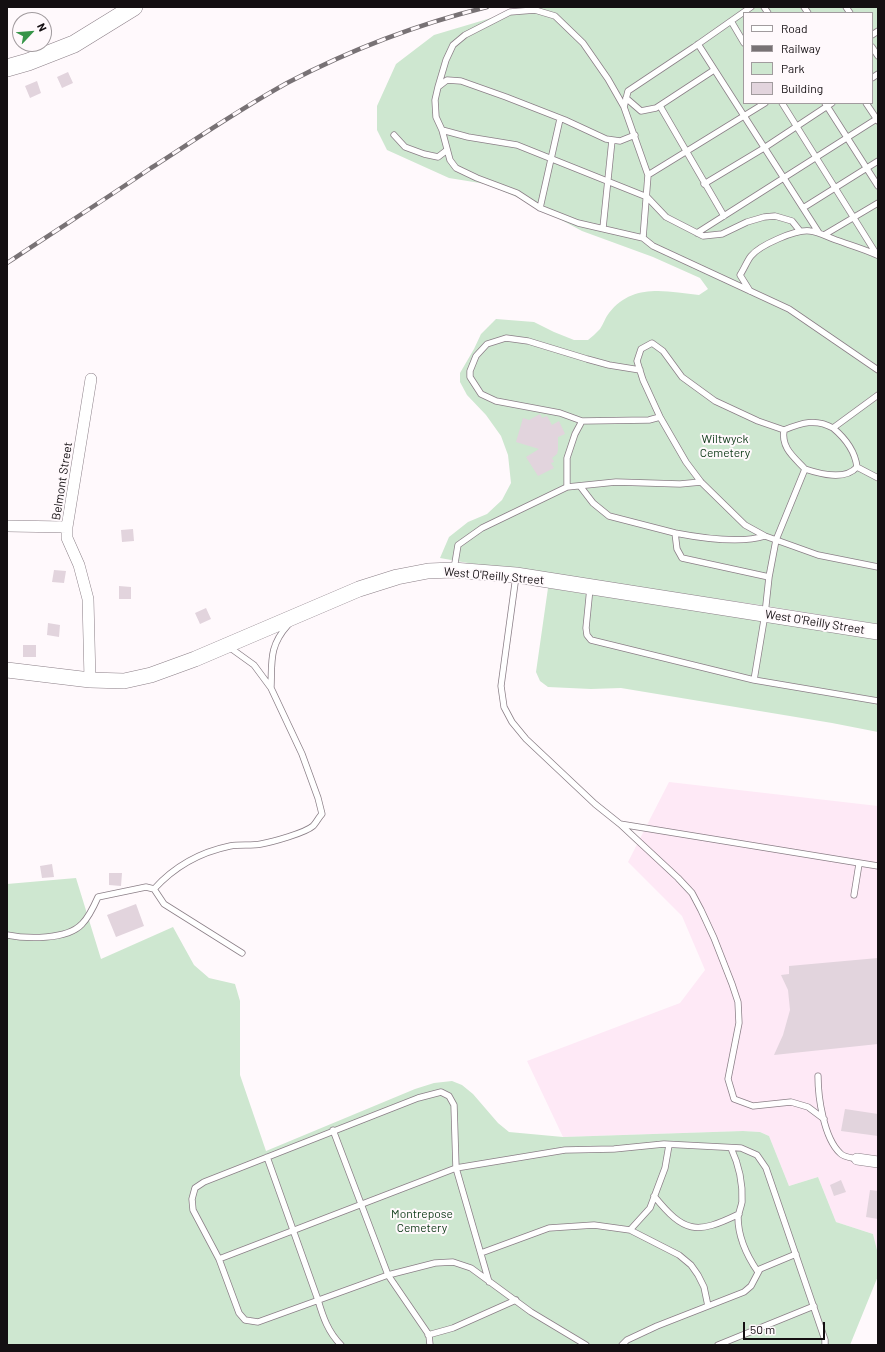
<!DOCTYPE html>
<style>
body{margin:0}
#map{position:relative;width:885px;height:1352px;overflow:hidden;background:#fff9fc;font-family:Barlow,sans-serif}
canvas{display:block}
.frame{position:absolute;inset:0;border:8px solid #140f12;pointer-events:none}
.legend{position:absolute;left:743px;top:12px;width:130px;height:92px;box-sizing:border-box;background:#fff9fc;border:1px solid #a19b9e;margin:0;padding:5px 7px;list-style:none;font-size:12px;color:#140f12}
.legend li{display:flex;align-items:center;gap:8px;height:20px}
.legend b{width:20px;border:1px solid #a19b9e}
.north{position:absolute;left:12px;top:12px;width:40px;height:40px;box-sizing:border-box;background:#fff9fc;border:1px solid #a19b9e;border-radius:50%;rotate:64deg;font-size:11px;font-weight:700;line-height:16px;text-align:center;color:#140f12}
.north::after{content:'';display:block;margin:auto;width:14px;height:18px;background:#369548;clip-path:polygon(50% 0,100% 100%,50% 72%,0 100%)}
.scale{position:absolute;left:743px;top:1322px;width:82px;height:18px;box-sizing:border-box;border:2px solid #140f12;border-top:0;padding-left:5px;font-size:12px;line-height:14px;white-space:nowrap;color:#140f12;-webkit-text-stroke:3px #fff9fc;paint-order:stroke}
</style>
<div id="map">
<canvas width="885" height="1352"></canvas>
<div class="frame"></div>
<ul class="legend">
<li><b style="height:5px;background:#fff"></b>Road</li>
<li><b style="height:5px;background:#787275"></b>Railway</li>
<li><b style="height:11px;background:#cee7d0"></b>Park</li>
<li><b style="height:11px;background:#e2d4dd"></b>Building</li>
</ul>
<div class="north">N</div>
<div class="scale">50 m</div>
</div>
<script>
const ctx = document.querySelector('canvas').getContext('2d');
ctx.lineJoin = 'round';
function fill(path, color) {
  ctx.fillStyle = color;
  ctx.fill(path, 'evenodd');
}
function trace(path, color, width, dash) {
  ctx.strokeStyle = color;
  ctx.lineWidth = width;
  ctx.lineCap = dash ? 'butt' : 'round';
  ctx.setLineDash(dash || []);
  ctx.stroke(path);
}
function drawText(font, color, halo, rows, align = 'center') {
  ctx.font = font + ' Barlow,sans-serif';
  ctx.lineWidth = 4;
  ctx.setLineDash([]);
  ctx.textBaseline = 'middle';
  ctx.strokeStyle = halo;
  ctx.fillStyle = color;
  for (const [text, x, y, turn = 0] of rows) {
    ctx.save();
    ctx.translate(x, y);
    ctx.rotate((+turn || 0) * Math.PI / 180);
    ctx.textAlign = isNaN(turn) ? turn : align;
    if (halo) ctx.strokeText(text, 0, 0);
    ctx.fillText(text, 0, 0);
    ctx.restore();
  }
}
fill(new Path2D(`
 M669,782L878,806V1254L873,1234L836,1222L818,1177L789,1186L769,1136L760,1132L743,1131L563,1137L527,1061L680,1003L705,970L682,916L628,862Z`), '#fee9f6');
fill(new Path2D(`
 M528,7H878V624L760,605L468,563L440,558L449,537L468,522L487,514L502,500L511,483L508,455L501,436L486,415L467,395L460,382V373L474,349L481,334L496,319L534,322L554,332L574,340H588C592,337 596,333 600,329C603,325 605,318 609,313C632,283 666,291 699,295L708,289L700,278L653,257L582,231L526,201L486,184L449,178L387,150L377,130V106L396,64L434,35ZM744,13H872V103H744Z
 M548,588L878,638V732L832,723L621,688L591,689L548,687L540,681L536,672Z
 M76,878L101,959L173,927L194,965L209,978L235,984L240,1001V1075L266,1151L415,1089L434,1083L452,1081L462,1085L473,1094L498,1123L509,1132L563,1137L743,1131L760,1132L769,1136L789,1186L818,1177L836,1222L873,1234L878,1254V1276L850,1345H7V884Z`), '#cee7d0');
fill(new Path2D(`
 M68,72L73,83L62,88L57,77Z
 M37,81L41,93L30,98L25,86Z
 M540,414L542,418L547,416L552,425L559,421L565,434L558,437V450L557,454L552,458L554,462L551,463L554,468L538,476L526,457L539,449L516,442L523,418L529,420Z
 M133,529L134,541L122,542L121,530Z
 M54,570L66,571L64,583L52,582Z
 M119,586L131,587V599H119Z
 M206,608L211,619L200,624L195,613Z
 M48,623L60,625L59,637L47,635Z
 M23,645H36V657H23Z
 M52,864L54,877L42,878L40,866Z
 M109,873H122L121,886L109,885Z
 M136,904L144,926L116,937L107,915Z
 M878,958V1044L774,1055L783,1035L790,1010L788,990L781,975L789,974V966Z
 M845,1109L878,1114V1136L841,1131Z
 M841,1180L846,1192L834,1196L830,1185Z
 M870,1190L878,1191V1219L866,1217Z`), '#e2d4dd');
const lane = new Path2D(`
 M751,7L694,47L628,91L624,107L648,175L643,238L653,246L789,309L878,370
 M764,7L768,13
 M804,7L808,13
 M846,7L850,13
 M731,21L744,43
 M872,35L878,31
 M698,44L819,233
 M872,47L878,56
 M872,78L878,74
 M438,87L446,60L453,45L465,35L510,12L535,10L555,16L583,43L608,79L624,107
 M626,98L641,111L656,108L714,70
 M782,103L877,255
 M825,103L878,186
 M866,103L878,121
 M660,106L724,216
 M442,130L468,137L517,145L647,197L666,217L703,236L722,234L747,222L764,217L775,216L792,221L800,231
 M394,135L405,147L424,154L438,157L447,150
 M635,135L620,141L606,139L565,120L506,97L461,81L447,80L438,87L435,100L436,117L442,130L450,160L456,168L477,178L517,193L540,208L578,223L643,238
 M648,175L765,103
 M704,184L764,148L832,103
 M540,208L560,119
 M803,208L878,161
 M603,228L612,140
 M697,233L878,118
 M824,235L878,203
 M750,291L740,275C744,269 747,261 751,256C760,245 796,229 810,231C819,232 827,237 836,240C850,245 864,249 877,255
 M640,370L609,365L587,359L528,341L506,338L487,344L476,356L470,371V377L481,394L496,401L560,413L582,421L649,420L660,417
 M833,428C845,438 855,451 857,467
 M784,430C801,423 816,418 833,428L878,395
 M805,469C820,474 845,481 857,467L878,478
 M580,486L593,503L609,516L675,533L677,549L682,558L769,577
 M567,487V458L575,434L582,421
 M675,533C701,538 740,544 765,536
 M454,569L458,545L482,528L567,487L616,482L680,484L701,482
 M516,576L501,686L504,707L512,722L526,739L595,804L620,824L878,866
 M590,588L586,628L587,635L591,640L754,680L878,701
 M229,647L254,665L271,688L302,754L318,798L322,814C319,817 316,823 313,826C305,833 272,842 261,844C251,846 240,844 230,846C201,852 174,867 154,889L164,904L242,953
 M754,680L765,614L769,577L776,540L805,469C794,457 781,448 784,430L758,421L715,401L682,377L663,351L652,343L641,349L637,361L643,380L660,417L686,462L701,482L745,525L765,536L818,555L878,567
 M271,687C272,661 269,646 288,625
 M620,824L678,878L692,893L701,910L714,938L732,984L738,1002L739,1023L728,1079L734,1099L753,1106L791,1102L808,1107L824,1119
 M854,895L859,864
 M7,935C27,939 67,940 82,924C89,917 94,906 98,897L146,887L154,889
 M818,1076C818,1098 824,1138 840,1153C843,1157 852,1158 857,1159
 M333,1130L388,1275L429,1335L430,1345
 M731,1148C739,1165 743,1182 742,1202C741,1207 739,1212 738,1217C738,1237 747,1256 758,1272
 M267,1157L318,1300C323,1317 328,1332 341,1345
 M654,1196C684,1233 696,1235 739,1214
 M630,1230L650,1208L665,1168L669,1145
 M481,1253L549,1228L594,1225L630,1230L679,1255L691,1265L698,1275L704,1287L708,1306
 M219,1259L456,1168L565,1150L614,1149L664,1144L741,1148L757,1155L766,1168L825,1340V1345
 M489,1282L456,1168L454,1105L449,1096L441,1092L418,1098L204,1182L195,1188L192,1199L193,1210L219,1259L239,1313L245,1320L258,1322L388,1275L435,1263L453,1262L471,1268L531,1312L586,1345
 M428,1335L453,1328L516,1300
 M622,1345L627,1340L657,1326L744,1292L751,1286L760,1269L796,1254
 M718,1345L814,1306`);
const street = new Path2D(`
 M7,526L67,527
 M90,680L88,599L79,565L67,538V527L91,379
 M857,1159L878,1162`);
const secondary = new Path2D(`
 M7,670L90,680L124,681L151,675L195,659L359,589L397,577L428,571L453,570L516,575L878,632`);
const primary = new Path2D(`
 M7,68L28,62L74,44L134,7`);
trace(lane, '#8b7f87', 7);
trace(street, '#8b7f87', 12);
trace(secondary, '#8b7f87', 16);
trace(primary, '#8b7f87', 18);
trace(lane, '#fff', 5.5);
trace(street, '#fff', 11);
trace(secondary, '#fff', 15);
trace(primary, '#fff', 17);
const rail = new Path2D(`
 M7,263C55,231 104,200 151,168C196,139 240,109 287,83C350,50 418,24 487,7`);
trace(rail, '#787275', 4.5);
trace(rail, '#fff9fc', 3, [9]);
drawText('12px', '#0f3b18', '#fff9fc', [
 ["Wiltwyck",725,439],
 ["Cemetery",725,453],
 ["Montrepose",422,1214],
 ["Cemetery",422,1228]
]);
drawText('12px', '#140f12', '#fff9fc', [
 ["Belmont Street",62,481,-81],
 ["West O'Reilly Street",494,576,5],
 ["West O'Reilly Street",815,622,9]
]);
</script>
